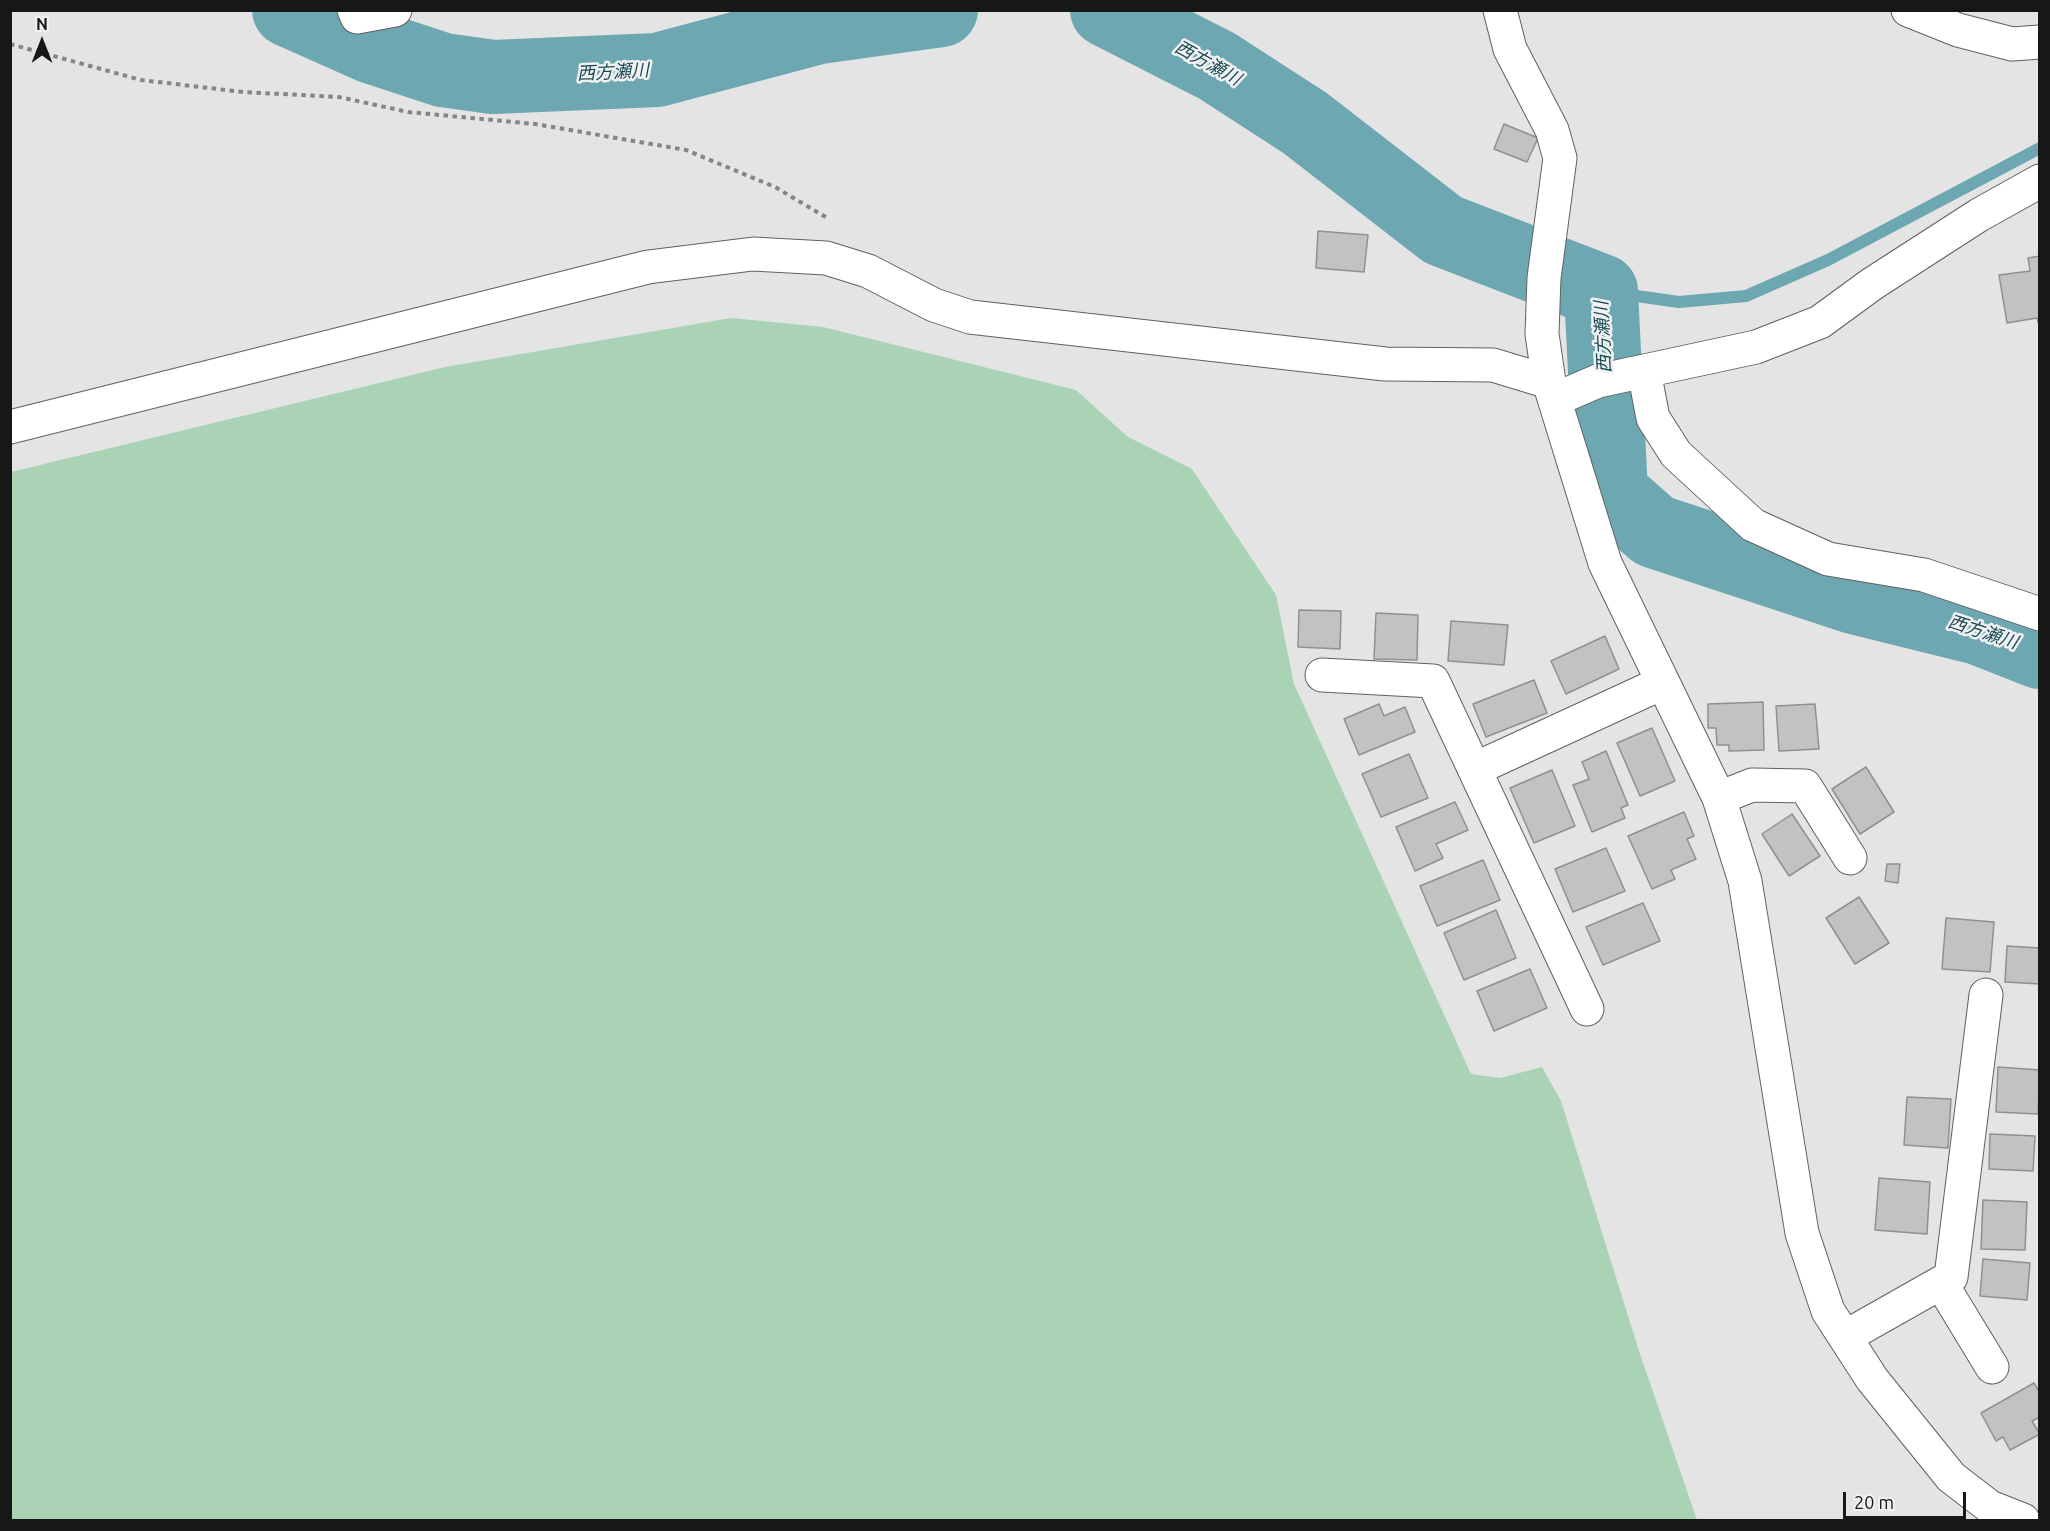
<!DOCTYPE html>
<meta charset="utf-8">
<style>
body{margin:0}
#map{position:relative;width:2050px;height:1531px;overflow:hidden;background:#e4e4e5;font-family:Ubuntu,sans-serif}
canvas{display:block}
.frame{position:absolute;inset:0;border:12px solid #171718;pointer-events:none}
.north{position:absolute;left:12px;top:12px;width:60px;height:60px;-webkit-text-stroke:4px #f1f1f3;paint-order:stroke;rotate:0deg;font-size:16px;font-weight:700;line-height:24px;text-align:center;color:#171718}
.north::after{content:'';display:block;margin:auto;width:21px;height:27px;background:#171718;clip-path:polygon(50% 0,100% 100%,50% 72%,0 100%)}
.scale{position:absolute;left:1843px;top:1492px;width:123px;height:27px;box-sizing:border-box;border:3px solid #171718;border-top:0;padding-left:8px;font-size:18px;line-height:21px;white-space:nowrap;color:#171718;-webkit-text-stroke:4px #f1f1f3;paint-order:stroke}
</style>
<div id="map">
<canvas width="2050" height="1531"></canvas>
<div class="frame"></div>
<div class="north">N</div>
<div class="scale">20 m</div>
</div>
<script>
const ctx = document.querySelector('canvas').getContext('2d');
ctx.lineJoin = 'round';
function fill(path, color) {
  ctx.fillStyle = color;
  ctx.fill(path, 'evenodd');
}
function trace(path, color, width, dash) {
  ctx.strokeStyle = color;
  ctx.lineWidth = width;
  ctx.lineCap = dash ? 'butt' : 'round';
  ctx.setLineDash(dash || []);
  ctx.stroke(path);
}
function drawText(font, color, halo, rows, align = 'center') {
  ctx.font = font + ' Ubuntu,"Noto Sans JP",sans-serif';
  ctx.lineWidth = 5;
  ctx.setLineDash([]);
  ctx.textBaseline = 'middle';
  ctx.strokeStyle = halo;
  ctx.fillStyle = color;
  for (const [text, x, y, turn = 0] of rows) {
    ctx.save();
    ctx.translate(x, y);
    ctx.rotate((+turn || 0) * Math.PI / 180);
    ctx.textAlign = isNaN(turn) ? turn : align;
    if (halo) ctx.strokeText(text, 0, 0);
    ctx.fillText(text, 0, 0);
    ctx.restore();
  }
}
fill(new Path2D(`
 M731,318L823,327L1076,390L1128,437L1192,469L1276,595L1294,684L1471,1074L1500,1078L1542,1067L1561,1101L1639,1351L1697,1520H11V472L445,367Z`), '#aad3b5');
trace(new Path2D(`
 M1601,291L1679,302L1746,296L1828,260L2040,148`), '#6da7b1', 12);
trace(new Path2D(`
 M289,10L370,46L443,70L493,77L657,70L819,27L941,10
 M1107,10L1217,66L1305,123L1443,230L1601,291L1611,493L1654,531L1854,597L1979,628L2040,652`), '#6da7b1', 74);
const building = new Path2D(`
 M1504,124L1538,138L1527,162L1494,149Z
 M1318,231L1368,235L1364,272L1316,268Z
 M2040,256V329L2037,318L2007,323L1999,275L2030,271L2028,258Z
 M1299,610L1341,611L1340,649L1298,647Z
 M1376,613L1418,615L1417,660L1374,659Z
 M1451,621L1508,625L1504,665L1448,661Z
 M1605,636L1619,669L1566,694L1551,661Z
 M1534,680L1547,713L1486,737L1473,704Z
 M1763,702L1764,750L1729,751V745H1717L1716,728H1708V704Z
 M1379,704L1384,716L1405,707L1415,732L1359,755L1344,719Z
 M1815,704L1819,749L1779,751L1776,706Z
 M1652,728L1675,781L1640,796L1617,743Z
 M1606,751L1628,805L1621,808L1625,818L1592,832L1573,785L1589,779L1582,762Z
 M1409,754L1428,798L1381,817L1362,774Z
 M1866,767L1894,812L1860,834L1832,789Z
 M1552,770L1575,826L1534,843L1510,788Z
 M1455,802L1468,830L1436,844L1443,858L1415,871L1396,827Z
 M1684,812L1694,836L1687,839L1696,859L1671,870L1675,879L1652,889L1628,836Z
 M1792,814L1820,856L1789,876L1762,834Z
 M1606,848L1625,891L1573,912L1555,869Z
 M1483,860L1500,900L1437,926L1420,886Z
 M1887,864H1900L1898,883L1885,881Z
 M1859,897L1889,943L1855,964L1826,918Z
 M1643,903L1660,941L1603,965L1586,927Z
 M1496,910L1516,958L1464,980L1444,933Z
 M1946,918L1994,922L1990,972L1942,969Z
 M2007,946L2040,948V984L2005,982Z
 M1530,969L1547,1008L1494,1031L1477,991Z
 M1998,1067L2040,1070L2038,1114L1996,1112Z
 M1907,1097L1951,1099L1948,1148L1904,1145Z
 M1990,1134L2035,1136L2033,1171L1989,1169Z
 M1879,1178L1930,1182L1927,1234L1875,1230Z
 M1983,1200L2027,1202L2025,1250L1981,1249Z
 M1983,1259L2030,1263L2027,1300L1980,1296Z
 M2034,1383L2040,1393V1417L2032,1421L2040,1434L2010,1450L2003,1437L1996,1441L1981,1413Z`);
fill(building, '#c3c1c1');
trace(building, '#91908f', 1.5);
const street = new Path2D(`
 M354,10L357,17L395,10
 M1500,10L1510,49L1552,130L1560,158L1544,278L1542,334L1549,382L1605,563L1719,798L1745,881L1802,1233L1828,1311L1872,1379L1951,1477L1990,1507L2023,1520
 M1908,10L1958,30L2012,44L2040,42
 M1644,371L1653,418L1676,454L1753,525L1828,559L1924,575L2040,614
 M1556,399L1598,381L1756,347L1820,322L1872,284L1979,215L2040,181
 M10,427L648,267L753,254L826,258L868,271L934,305L970,317L1385,364L1493,365L1549,382
 M1322,675L1433,681L1587,1009
 M1475,769L1662,683
 M1719,798L1752,785L1805,786L1850,858
 M1941,1283L1992,1367
 M1845,1337L1951,1277L1986,995`);
trace(street, '#606062', 35);
trace(new Path2D(`
 M10,44L141,80L243,92L339,97L408,112L535,124L686,150L775,187L829,219`), '#858586', 4, [4.5, 4.5]);
trace(street, '#fff', 33);
drawText('italic 18px', '#184b54', '#f1f1f3', [
 ["西方瀬川",1208,63,29],
 ["西方瀬川",613,72,-3],
 ["西方瀬川",1603,337,-93],
 ["西方瀬川",1983,632,18]
]);
</script>
